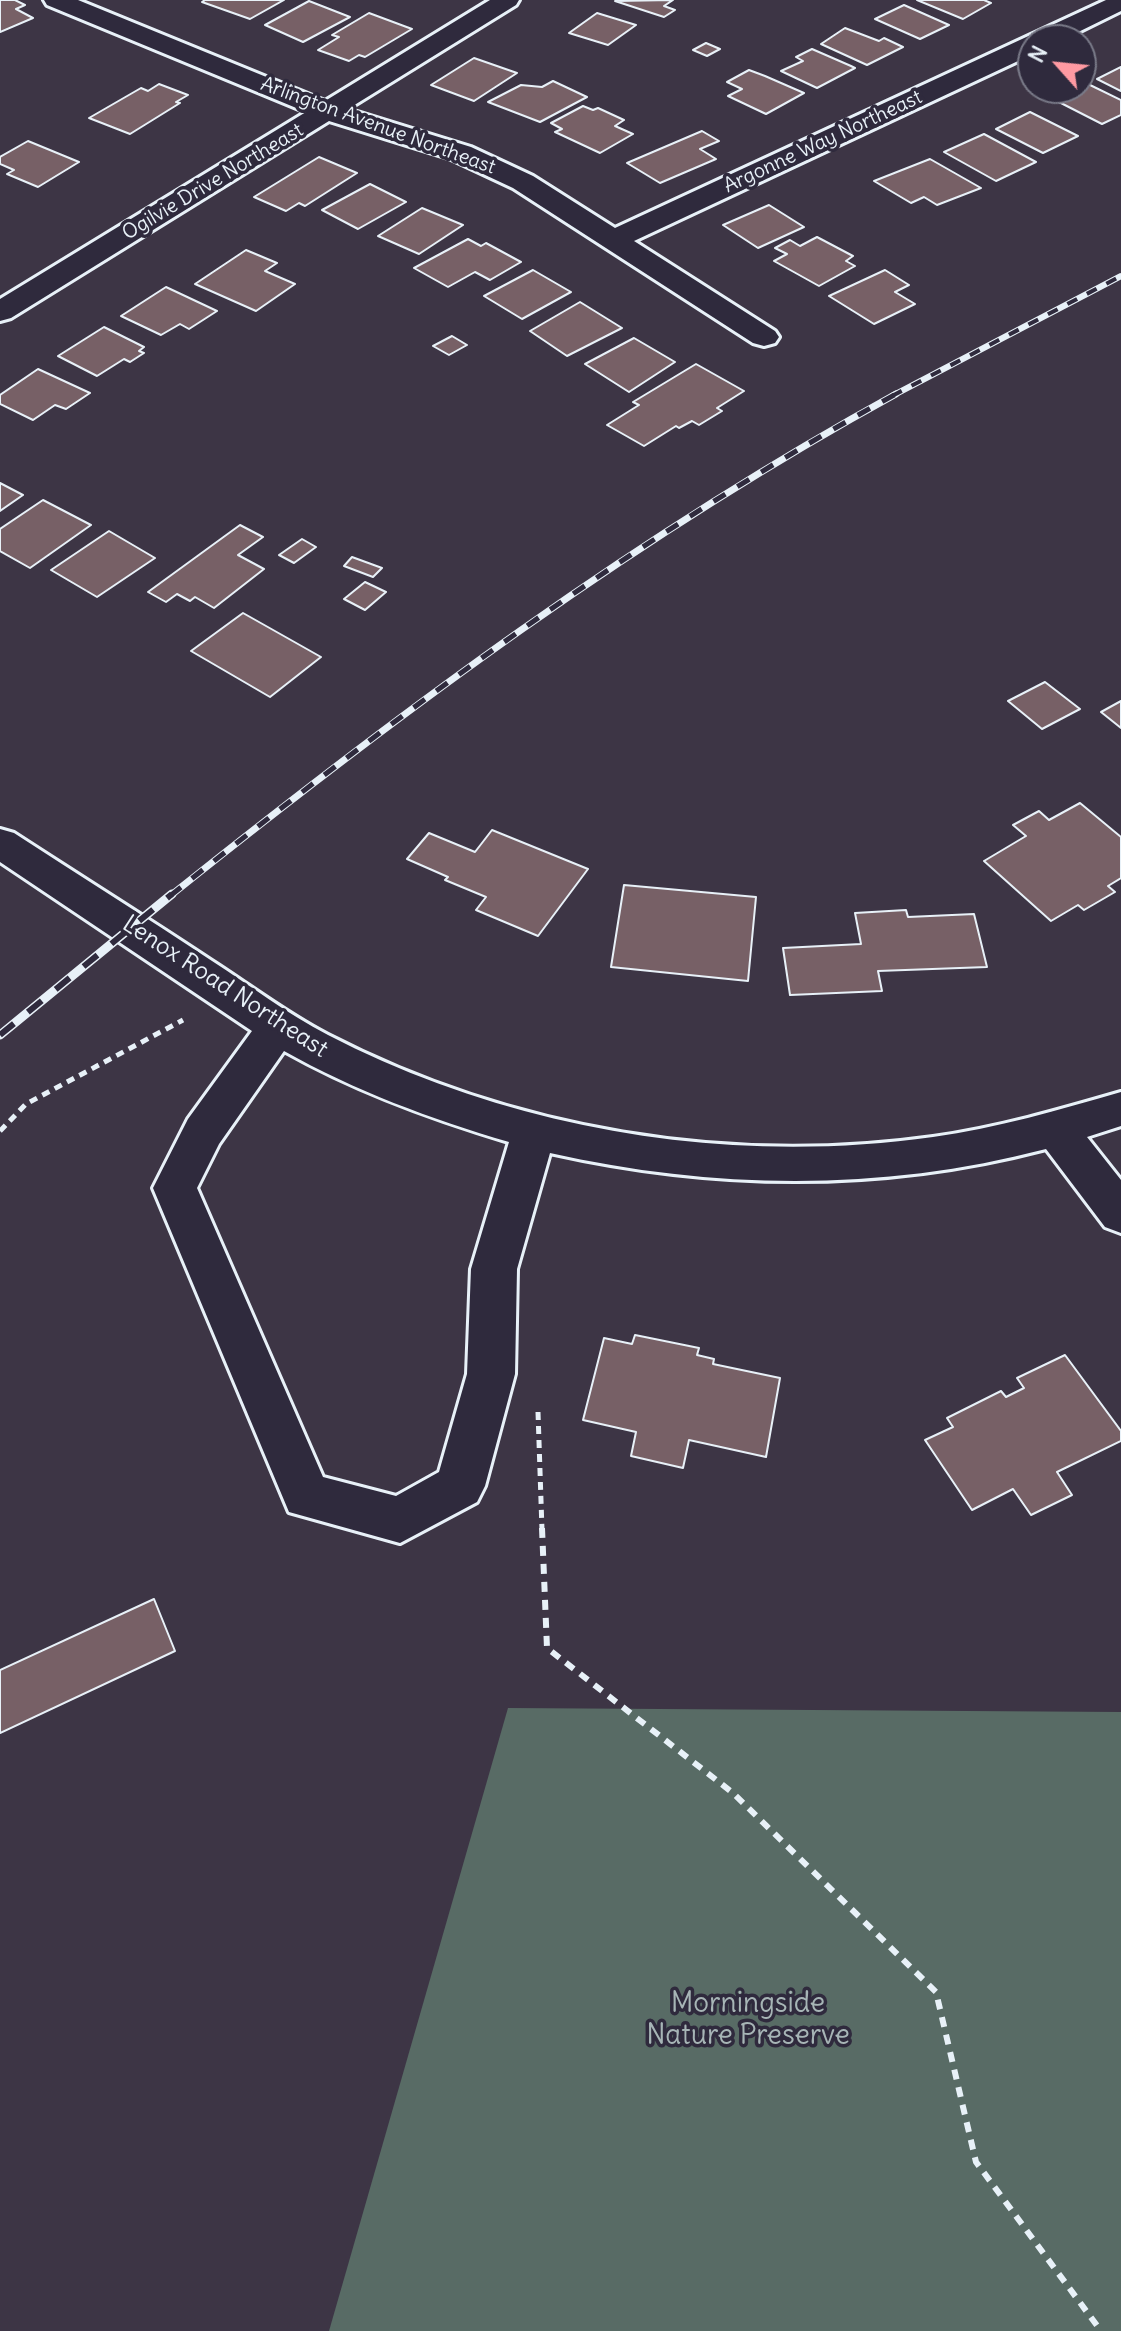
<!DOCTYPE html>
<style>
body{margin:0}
#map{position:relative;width:1121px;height:2331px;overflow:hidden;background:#3d3545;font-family:Delius,sans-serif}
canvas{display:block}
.north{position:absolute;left:1017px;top:24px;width:80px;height:80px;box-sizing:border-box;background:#2f2a3d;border:2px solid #797a88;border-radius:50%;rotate:297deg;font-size:22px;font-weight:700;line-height:32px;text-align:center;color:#e8f1f8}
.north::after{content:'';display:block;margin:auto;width:28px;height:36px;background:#ff9aa2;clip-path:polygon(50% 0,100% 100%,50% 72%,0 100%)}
</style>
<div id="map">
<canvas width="1121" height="2331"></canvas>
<div class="north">N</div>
</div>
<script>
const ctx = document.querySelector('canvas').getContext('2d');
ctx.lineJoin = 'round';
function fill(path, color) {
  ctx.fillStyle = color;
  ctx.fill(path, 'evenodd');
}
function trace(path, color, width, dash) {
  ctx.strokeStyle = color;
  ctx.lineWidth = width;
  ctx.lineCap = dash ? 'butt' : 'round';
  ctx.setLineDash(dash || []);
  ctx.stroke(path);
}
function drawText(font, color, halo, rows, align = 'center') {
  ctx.font = font + ' Delius,sans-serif';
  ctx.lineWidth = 7;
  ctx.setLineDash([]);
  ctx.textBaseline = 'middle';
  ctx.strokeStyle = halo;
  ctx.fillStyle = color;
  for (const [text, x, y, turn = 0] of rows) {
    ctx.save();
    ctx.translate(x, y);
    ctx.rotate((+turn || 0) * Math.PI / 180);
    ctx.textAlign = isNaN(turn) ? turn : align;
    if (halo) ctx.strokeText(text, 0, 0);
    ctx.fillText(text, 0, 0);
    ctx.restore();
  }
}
fill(new Path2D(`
 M508,1708L1121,1712V2331H329Z`), '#586b65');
const building = new Path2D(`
 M0,0H15L25,5L16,9L33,18L0,32Z
 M205,0H284L250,19L202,2Z
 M673,0L664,6L675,10L664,17L615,1Z
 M917,0H984L991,3L963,19Z
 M309,1L350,17L303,42L265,25Z
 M904,5L949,25L920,39L875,19Z
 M369,13L412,29L365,57L359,55L349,61L318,50L339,37L332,35Z
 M597,13L636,25L608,45L569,33Z
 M845,28L879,41L884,38L903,47L867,65L821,44Z
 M706,43L720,49L707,56L693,50Z
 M812,49L851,66L855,68L817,88L781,71L803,61L796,57Z
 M474,58L517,73L474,101L431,85Z
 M1121,67V91L1097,79Z
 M749,70L765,76L804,93L766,114L728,96L742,89L727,82Z
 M553,81L587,97L540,122L488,102L521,85L542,87Z
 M159,84L188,95L176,102L180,103L130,134L89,118L141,88L148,91Z
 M1088,84L1121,100V115L1102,124L1055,100Z
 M583,106L593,110L598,108L624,120L615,126L633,134L600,153L555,132L562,129L551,123Z
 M1030,112L1078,136L1043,153L996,129Z
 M702,131L719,141L700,149L716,159L660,183L627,163Z
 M984,134L1036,162L996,181L944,152Z
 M28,141L79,162L38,187L7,174L14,170L0,164V157Z
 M319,157L357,173L305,206L299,203L286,211L254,197Z
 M930,159L981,188L937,205L924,197L911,203L874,181Z
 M370,184L406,202L358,229L322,210Z
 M769,205L804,227L758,248L723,225Z
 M422,208L463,225L419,254L378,236Z
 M817,237L853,256L846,261L855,266L819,286L774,261L787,254L775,248L790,240L800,246Z
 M468,239L481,246L486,243L521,262L490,280L475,272L448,287L414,268Z
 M246,250L277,263L265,271L295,284L256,311L195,284Z
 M533,270L571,292L522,319L484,296Z
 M885,270L909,285L895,292L915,304L874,324L829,296Z
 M166,287L217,311L189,329L180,324L161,335L121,316Z
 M580,302L622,328L567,356L530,331Z
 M104,327L144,347L139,351L144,353L130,362L124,359L97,376L58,356Z
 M452,336L467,345L449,355L433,346Z
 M634,338L675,362L629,392L585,364Z
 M696,364L744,391L717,408L722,411L699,425L692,421L679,428L676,426L644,446L607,425L639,405L633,402Z
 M38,369L90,393L66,409L55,405L33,420L0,404V395Z
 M0,483L23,495L0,511Z
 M43,500L91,525L30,568L0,551V529Z
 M240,525L263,537L238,555L264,569L214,608L195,597L190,601L177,594L166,602L148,592Z
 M109,531L155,558L97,597L51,570Z
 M302,539L316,547L294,563L279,555Z
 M352,557L382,568L373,577L344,566Z
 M365,582L386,592L365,610L344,599Z
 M243,613L321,657L270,697L191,651Z
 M1045,682L1080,709L1042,729L1008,701Z
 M1121,701V728L1101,712Z
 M1080,803L1121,837V878L1108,886L1115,892L1084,910L1078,905L1051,921L984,861L1026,836L1013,825L1039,811L1049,820Z
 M492,830L588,869L538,936L476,910L486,897L445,880L448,877L407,859L429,833L475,852Z
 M624,885L756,897L748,981L611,967Z
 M906,910L908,917L974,914L987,967L878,971L882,991L790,995L783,948L861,944L855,913Z
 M635,1335L699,1348L697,1355L714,1359L713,1364L780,1378L766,1457L689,1440L683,1468L631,1456L636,1432L583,1420L604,1338L632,1344Z
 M1065,1355L1121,1431V1441L1057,1472L1072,1495L1031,1515L1013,1489L972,1510L925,1440L953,1427L947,1418L1001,1391L1006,1397L1024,1388L1017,1378Z
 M154,1599L175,1651L0,1733V1670Z`);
fill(building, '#776066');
trace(building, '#e8f1f8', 2);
const minor = new Path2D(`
 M44,0H78L325,101L490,0H519L516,5L348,109L471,147L533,176L615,228L1106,0H1121V11L1062,40H1033V54L634,241L775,331L779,337L775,343L764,346L753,343L513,188L451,159L329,121L11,318L0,321V299L306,112L47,5Z
 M0,829L14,833C80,876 146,917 212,961C251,986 287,1014 328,1035C512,1130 728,1166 933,1137C997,1128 1059,1110 1121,1092V1126L1087,1137L1121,1180V1233L1105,1227L1046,1149C882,1192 715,1190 550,1153L517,1269L515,1374L485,1486L477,1502L400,1543L289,1512L153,1188L188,1119L252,1031L0,862ZM284,1051C355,1091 431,1119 509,1142L471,1269L467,1374L439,1472L396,1496L323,1477L197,1188L219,1144Z`);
trace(minor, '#e8f1f8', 6);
trace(new Path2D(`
 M0,1131L26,1104L183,1020
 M538,1412L542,1530`), '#e8f1f8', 5, [8, 6]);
trace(new Path2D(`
 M542,1528L547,1648L733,1793L936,1992L976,2162L1101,2331`), '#e8f1f8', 6, [10, 8]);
fill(minor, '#2f2a3d');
const railFar2 = new Path2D(`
 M892,396L1121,276`);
const railFar1 = new Path2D(`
 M170,896C400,712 637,536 896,394`);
const rail = new Path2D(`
 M0,1035L172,894`);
trace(railFar2, '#e8f1f8', 6);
trace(railFar1, '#e8f1f8', 7);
trace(rail, '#e8f1f8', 9);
trace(railFar2, '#2f2a3d', 4, [11]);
trace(railFar1, '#2f2a3d', 5, [14]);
trace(rail, '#2f2a3d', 6, [18]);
drawText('20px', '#e8f1f8', '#2f2a3d', [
 ["Arlington Avenue Northeast",378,126,20],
 ["Argonne Way Northeast",823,142,-25],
 ["Ogilvie Drive Northeast",213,182,-31]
]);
drawText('24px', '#e8f1f8', '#2f2a3d', [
 ["Lenox Road Northeast",225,987,33]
]);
drawText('28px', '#a7b5b6', '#2f2a3d', [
 ["Morningside",748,2004],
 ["Nature Preserve",748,2036]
]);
</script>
